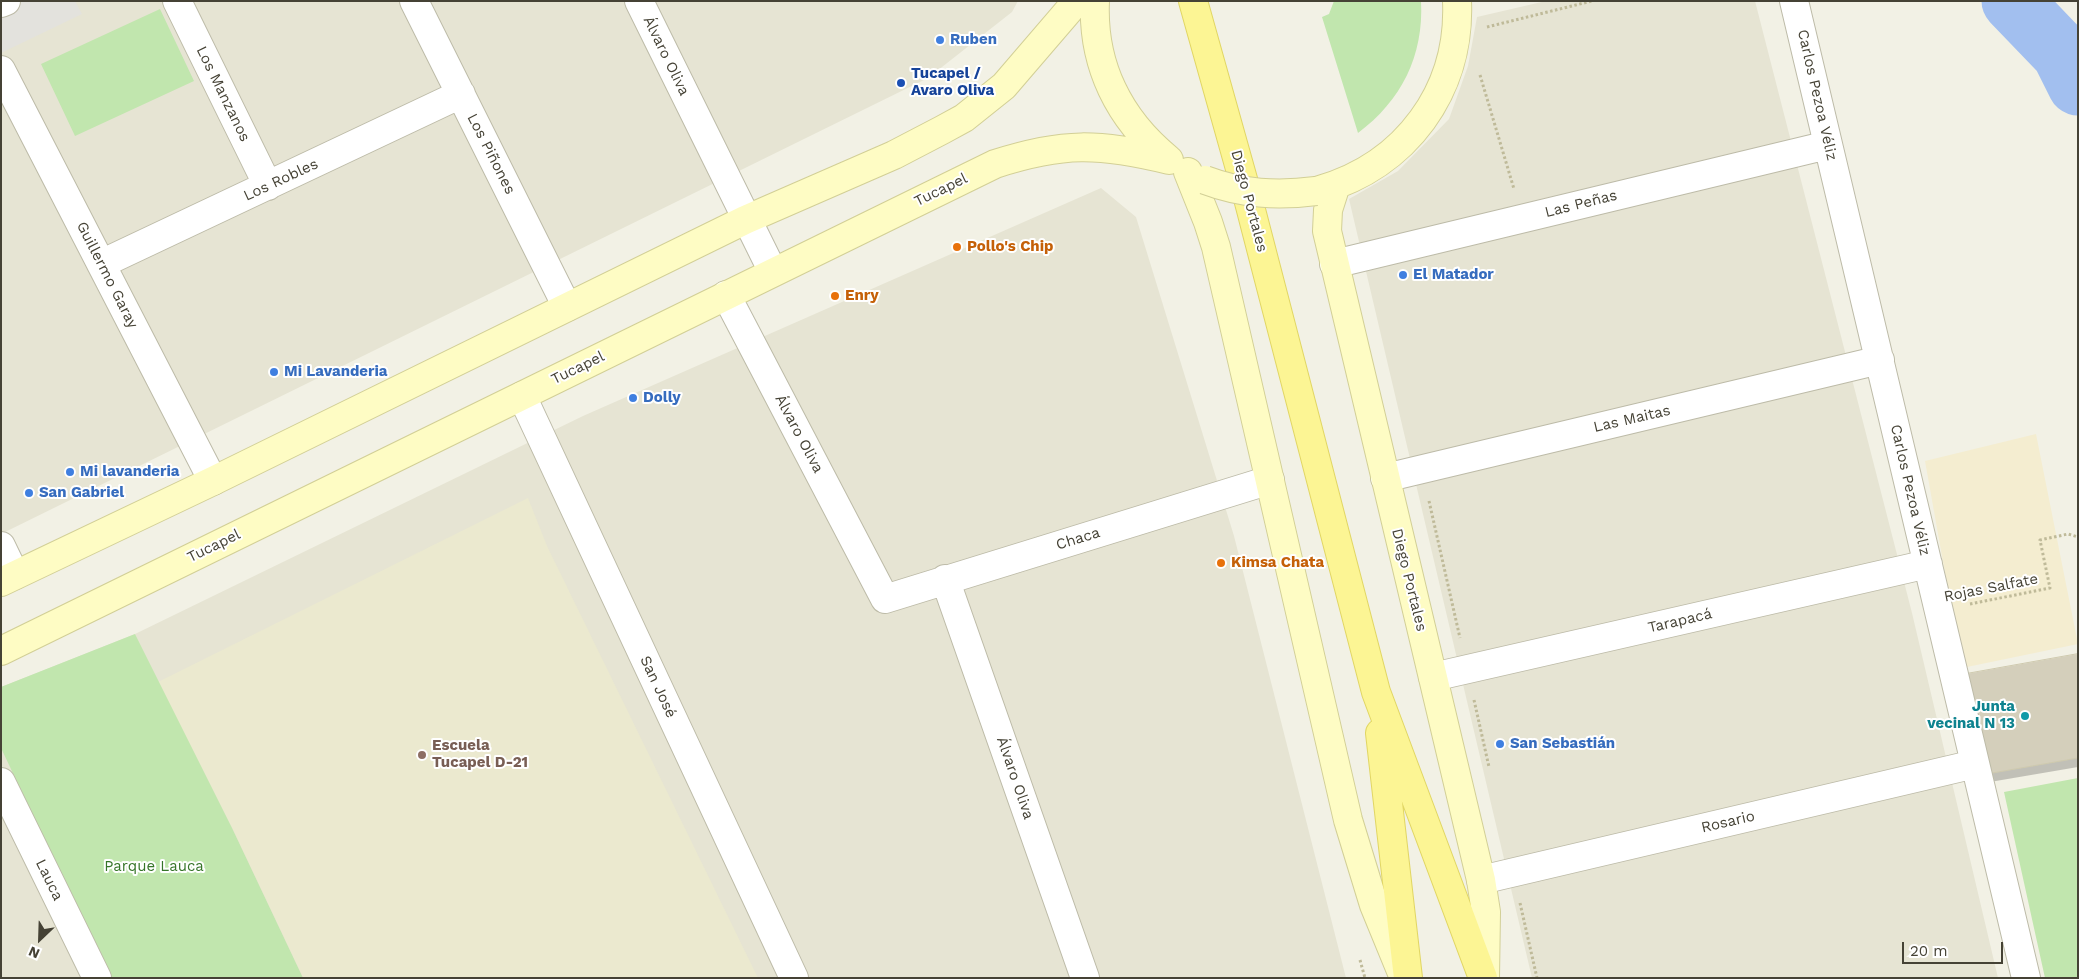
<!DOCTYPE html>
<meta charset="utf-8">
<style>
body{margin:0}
#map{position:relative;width:2079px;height:979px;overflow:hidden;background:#f2f1e5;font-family:"Work Sans",sans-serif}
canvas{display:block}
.frame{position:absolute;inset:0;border:2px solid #454235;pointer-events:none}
.north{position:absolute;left:15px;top:914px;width:50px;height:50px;-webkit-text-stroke:4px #fff;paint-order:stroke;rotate:204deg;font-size:14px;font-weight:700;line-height:20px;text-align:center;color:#454235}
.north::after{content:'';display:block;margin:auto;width:18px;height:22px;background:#454235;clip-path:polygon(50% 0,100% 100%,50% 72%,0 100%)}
.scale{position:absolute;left:1902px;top:942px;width:101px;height:22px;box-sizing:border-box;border:2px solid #454235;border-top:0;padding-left:6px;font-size:15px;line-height:18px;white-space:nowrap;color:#454235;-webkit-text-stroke:4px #fff;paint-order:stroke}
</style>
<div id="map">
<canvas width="2079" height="979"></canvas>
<div class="frame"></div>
<div class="north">N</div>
<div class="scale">20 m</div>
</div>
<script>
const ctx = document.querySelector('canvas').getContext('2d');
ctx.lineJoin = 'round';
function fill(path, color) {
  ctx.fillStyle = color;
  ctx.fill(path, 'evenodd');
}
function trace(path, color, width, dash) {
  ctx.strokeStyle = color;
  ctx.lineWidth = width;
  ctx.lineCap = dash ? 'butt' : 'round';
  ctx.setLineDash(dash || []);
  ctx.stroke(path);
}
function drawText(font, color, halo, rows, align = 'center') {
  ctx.font = font + ' "Work Sans",sans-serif';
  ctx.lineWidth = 4;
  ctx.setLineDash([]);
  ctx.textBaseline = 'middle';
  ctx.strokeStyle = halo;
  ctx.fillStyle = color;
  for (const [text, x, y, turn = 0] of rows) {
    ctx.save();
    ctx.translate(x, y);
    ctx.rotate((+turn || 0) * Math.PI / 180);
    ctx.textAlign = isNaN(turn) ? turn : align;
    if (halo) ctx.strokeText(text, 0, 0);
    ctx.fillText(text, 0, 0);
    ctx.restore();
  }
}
fill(new Path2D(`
 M1,1H1018L1012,12L928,78L1,534Z
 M1546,1H1755L1912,613L1998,978H1532L1349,199L1398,171L1449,119L1468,66L1477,17Z
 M1101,188L1136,217L1234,536L1346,978H1V687L135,634L583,416Z`), '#e6e4d3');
fill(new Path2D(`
 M2036,434L2078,644L1962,668L1925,461Z`), '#f4edd0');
fill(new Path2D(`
 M528,498L547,546L758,978H303L232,828L158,682Z`), '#ebe9cf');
fill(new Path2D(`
 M1334,1H1421C1424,56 1401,101 1358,133L1322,17L1329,14Z
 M160,9L194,81L75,136L41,64Z
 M135,634L232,828L303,978H110L1,748V687Z
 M2078,778V978H2045L2004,792Z`), '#c1e6ae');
fill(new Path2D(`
 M1,1H75L82,14L1,53Z`), '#e3e2dd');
fill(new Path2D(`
 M2078,656V767L1990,782L1982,775Z`), '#0003');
trace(new Path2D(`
 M2012,1L2062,53L2078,85`), '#a2bfef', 61);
const building = new Path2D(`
 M2078,654V758L1981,775L1966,674Z`);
fill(building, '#d4cfbb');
trace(building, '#cec9ae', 1);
const street = new Path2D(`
 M177,1L268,186
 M414,1L567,307
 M639,1L773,272
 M1794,1L2026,978
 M1,3L6,1
 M1,70L213,481
 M101,264L461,94
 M1334,264L1828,145
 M726,295L885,599L1270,480
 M522,396L794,978
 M1385,478L1880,360
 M1,546L15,575
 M945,579L1085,978
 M1433,677L1928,564
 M1,782L97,978
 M1481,880L1975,764`);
const secondary = new Path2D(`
 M1095,1C1092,65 1119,119 1168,159
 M1188,172L1208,222L1216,247L1348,820L1374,905L1404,978
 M1336,185L1328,210L1327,231L1481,880L1486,912L1485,978
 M1320,190C1406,165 1461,91 1457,1
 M1,582L213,481L745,220L894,155L942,130L964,118L1004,86L1077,1
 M1,651L995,164C1063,142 1099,143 1169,160`);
const primary = new Path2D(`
 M1193,1L1244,183L1376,692L1483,978
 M1380,733L1408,978`);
trace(street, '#bdbba8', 30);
trace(secondary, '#d2cf96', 30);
trace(primary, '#e1d664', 30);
trace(new Path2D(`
 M1487,27L1592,1
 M1480,75L1514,189
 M1429,501L1460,638
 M1970,604L2050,588L2040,540L2068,534L2078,537
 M1474,700L1489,767
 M1520,903L1537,978
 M1360,960L1365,978`), '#bfba99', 3, [2.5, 2.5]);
trace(street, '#fff', 28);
trace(secondary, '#fefcc4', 28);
trace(primary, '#fcf594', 28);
const secondaryBridge = new Path2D(`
 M1205,180C1242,194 1277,196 1316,191`);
trace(secondaryBridge, '#d2cf96', 30, []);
trace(secondaryBridge, '#fefcc4', 28);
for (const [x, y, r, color] of [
 [940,40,5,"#3f7fe0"],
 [901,83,5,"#1a4fb4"],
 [957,247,5,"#e8710a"],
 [1403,275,5,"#3f7fe0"],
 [835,296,5,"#e8710a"],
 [274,372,5,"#3f7fe0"],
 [633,398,5,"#3f7fe0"],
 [70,472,5,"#3f7fe0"],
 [29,493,5,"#3f7fe0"],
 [1221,563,5,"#e8710a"],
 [2025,716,5,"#0f9aa8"],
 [1500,744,5,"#3f7fe0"],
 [422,755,5,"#8d6e63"]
]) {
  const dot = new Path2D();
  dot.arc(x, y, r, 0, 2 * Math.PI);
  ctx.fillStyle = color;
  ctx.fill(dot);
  trace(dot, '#fff', 2);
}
drawText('bold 15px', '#366cbe', '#fff', [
 ["Ruben",950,40],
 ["El Matador",1413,275],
 ["Mi Lavanderia",284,372],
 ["Dolly",643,398],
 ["Mi lavanderia",80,472],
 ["San Gabriel",39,493],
 ["San Sebastián",1510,744]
], 'left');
drawText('15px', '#454235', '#fff', [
 ["Álvaro Oliva",666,56,64],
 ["Los Manzanos",223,94,64],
 ["Carlos Pezoa Véliz",1817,95,77],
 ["Los Piñones",491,154,63],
 ["Los Robles",281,180,-25],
 ["Tucapel",941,190,-26],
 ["Diego Portales",1249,201,75],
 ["Las Peñas",1581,204,-14],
 ["Guillermo Garay",107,275,63],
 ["Tucapel",578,368,-26],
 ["Las Maitas",1632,419,-13],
 ["Álvaro Oliva",799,434,62],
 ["Carlos Pezoa Véliz",1910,490,77],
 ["Chaca",1078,539,-17],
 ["Tucapel",214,546,-26],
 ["Diego Portales",1409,580,76],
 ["Rojas Salfate",1991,588,-11],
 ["Tarapacá",1680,621,-13],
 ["San José",658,687,65],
 ["Álvaro Oliva",1015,778,71],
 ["Rosario",1728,822,-13],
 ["Lauca",49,880,64]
]);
drawText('bold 15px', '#164399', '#fff', [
 ["Tucapel /",911,74],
 ["Avaro Oliva",911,91]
], 'left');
drawText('bold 15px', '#c56008', '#fff', [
 ["Pollo's Chip",967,247],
 ["Enry",845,296],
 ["Kimsa Chata",1231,563]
], 'left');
drawText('bold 15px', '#0d838f', '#fff', [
 ["Junta",2015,707],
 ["vecinal N 13",2015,724]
], 'right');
drawText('bold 15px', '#785e54', '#fff', [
 ["Escuela",432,746],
 ["Tucapel D-21",432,763]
], 'left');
drawText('15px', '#367529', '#fff', [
 ["Parque Lauca",154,867]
]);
</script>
